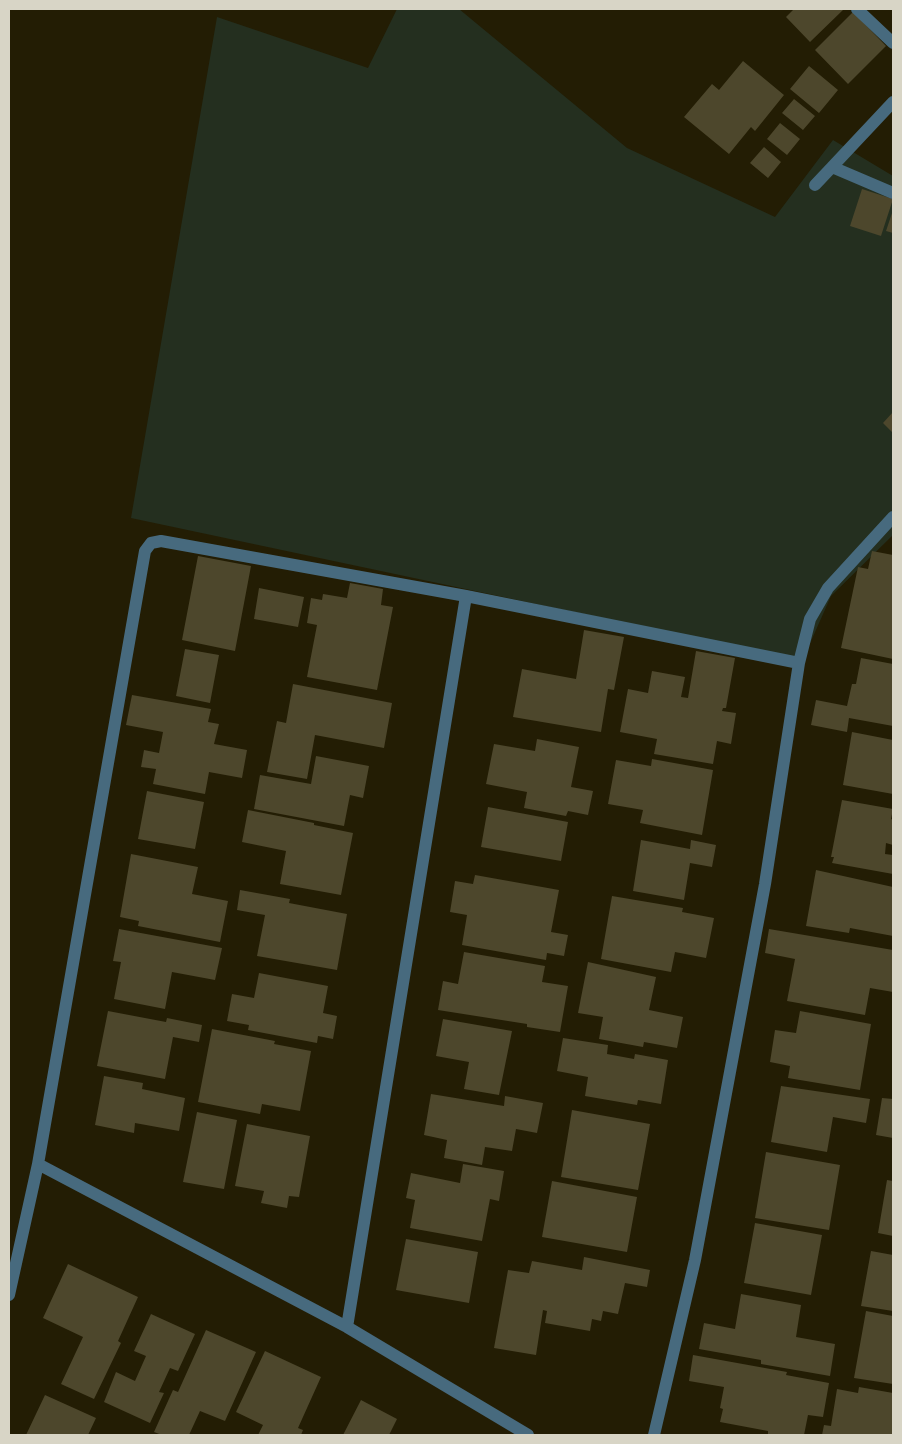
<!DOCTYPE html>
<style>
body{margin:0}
#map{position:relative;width:902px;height:1444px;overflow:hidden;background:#231d04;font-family:"Noto Sans",sans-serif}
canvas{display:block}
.frame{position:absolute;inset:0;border:10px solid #d8d5c6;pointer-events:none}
</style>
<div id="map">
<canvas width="902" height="1444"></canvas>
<div class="frame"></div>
</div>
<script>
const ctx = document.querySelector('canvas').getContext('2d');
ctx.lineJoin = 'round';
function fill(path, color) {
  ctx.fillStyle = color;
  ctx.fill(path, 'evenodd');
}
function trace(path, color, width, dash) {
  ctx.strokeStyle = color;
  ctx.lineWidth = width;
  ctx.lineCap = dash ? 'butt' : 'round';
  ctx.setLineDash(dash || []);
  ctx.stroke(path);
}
fill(new Path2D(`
 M397,9H459L627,148L775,217L833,140L893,176V535L831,596L804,657L791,658L131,518L217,17L368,68Z`), '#242f1f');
fill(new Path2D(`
 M794,9H844L810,42L786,17Z
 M853,12L886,46L848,84L815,50Z
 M743,61L784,95L755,131L751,127L729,154L684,117L712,84L719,90Z
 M809,66L838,90L819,113L790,89Z
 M794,99L815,116L803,130L782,113Z
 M780,123L800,139L787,155L767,139Z
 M764,147L781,162L768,178L750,163Z
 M862,189L893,199L881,236L850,226Z
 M893,210V233L886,231Z
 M893,412V433L883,423Z
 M872,551L893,555V659L841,648L858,567L868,569Z
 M198,556L251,566L235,651L182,640Z
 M350,583L383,589L381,605L393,607L377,690L307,677L317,625L307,623L311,598L322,600L323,594L347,598Z
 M259,588L304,597L298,627L254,619Z
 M584,630L624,637L614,690L608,689L601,732L513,717L522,669L576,679Z
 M185,649L219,655L210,703L176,696Z
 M696,651L735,658L726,708H723L722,711L736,713L731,744L717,741L713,764L654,754L657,739L620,732L628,689L648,693L652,671L685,677L681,697L688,698Z
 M861,658L893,664V726L849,718L847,732L811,725L816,700L847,706L852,684H856Z
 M293,684L392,703L384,748L315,735L307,779L267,772L277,721L286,723Z
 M132,695L211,709L208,722L219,724L214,744L247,750L242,778L209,772L205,794L153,784L156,769L141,767L144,750L159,753L163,732L126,725Z
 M852,732L893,740V794L843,785Z
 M537,739L579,747L571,787L593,791L588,815L568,811L566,816L524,808L527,792L486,784L494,744L535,751Z
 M316,756L369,766L363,798L350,795L344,826L254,809L260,775L311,784Z
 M652,759L713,770L702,835L640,823L643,810L608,804L616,760L651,766Z
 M147,791L204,802L195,849L138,839Z
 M842,800L893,809L891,819L893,820V845L886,843L885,854L893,855V874L832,863L834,857H831Z
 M488,807L568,822L561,861L481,847Z
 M248,810L314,823V825L353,833L341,895L280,884L286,851L242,842Z
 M641,840L690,849L691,840L716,845L712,867L690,863L684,900L633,891Z
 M131,854L198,867L192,894L228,901L220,942L138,926L139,921L120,917Z
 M816,870L893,887V936L850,928L849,933L806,926Z
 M475,875L559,890L551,932L568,935L564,956L547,953L546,960L462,945L467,915L450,912L455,881L473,884Z
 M240,890L290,899L289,903L347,914L337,970L257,956L265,915L237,910Z
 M612,896L683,908L682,912L714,918L706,958L675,952L671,972L601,959Z
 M119,929L222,948L215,980L172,972L165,1009L114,999L121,962L113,961Z
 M769,929L893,950V992L870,988L865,1015L787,1001L795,959L765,953Z
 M464,952L545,966L542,982L568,986L560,1032L527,1027V1024L438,1010L443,981L458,984Z
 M588,962L656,977L649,1010L683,1017L677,1048L644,1042L643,1047L599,1039L603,1017L578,1013Z
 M259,973L328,986L323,1013L337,1016L333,1039L318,1036L317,1043L248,1030L249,1025L227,1021L232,994L254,998Z
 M108,1011L166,1022L167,1018L202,1025L199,1042L173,1037L165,1079L97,1066Z
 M800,1011L871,1024L860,1090L788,1078L790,1066L770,1062L775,1030L796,1033Z
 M443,1019L512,1031L499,1095L464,1089L469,1062L436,1056Z
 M212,1029L275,1041L274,1044L311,1051L300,1111L262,1104L260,1114L198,1102Z
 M563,1038L608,1045L607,1054L634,1059L635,1054L668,1060L661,1104L638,1100L637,1105L585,1096L588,1077L557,1071Z
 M104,1076L143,1083L142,1089L185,1098L179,1131L135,1123L134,1133L95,1125Z
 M781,1086L870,1099L866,1123L833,1117L827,1152L771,1142Z
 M431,1094L504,1106L505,1096L543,1103L537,1133L516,1129L512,1151L485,1147L482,1165L444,1158L447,1140L424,1135Z
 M882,1098L893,1099V1138L876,1135Z
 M572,1110L650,1124L638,1190L561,1177Z
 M197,1112L237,1120L224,1189L183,1182Z
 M247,1124L310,1136L299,1197L289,1196L287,1208L261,1203L264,1191L235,1186Z
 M766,1152L840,1165L829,1230L755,1218Z
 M463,1164L504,1171L499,1201L490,1199L482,1241L410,1228L415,1200L406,1198L411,1173L460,1183Z
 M887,1180L893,1181V1236L878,1233Z
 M552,1181L637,1197L627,1252L542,1237Z
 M755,1223L822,1235L811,1295L744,1283Z
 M406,1239L478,1252L469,1303L396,1290Z
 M871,1251L893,1255V1311L861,1306Z
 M584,1257L650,1270L647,1287L625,1283L618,1314L603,1311L601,1321L592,1319L590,1331L545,1323L547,1311L543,1310L536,1355L494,1348L508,1270L529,1273L532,1261L582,1270Z
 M68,1264L138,1297L118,1341L121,1343L94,1399L61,1384L83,1337L43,1318Z
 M741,1294L801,1305L796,1337L835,1344L830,1376L761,1364V1360L699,1349L704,1323L735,1329Z
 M866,1311L893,1316V1384L854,1378Z
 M151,1314L195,1334L178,1371L170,1368L159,1392L164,1393L150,1423L104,1402L116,1372L135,1381L146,1356L134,1351Z
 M206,1330L256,1352L225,1421L200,1411L189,1435H162L154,1432L173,1390L178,1392Z
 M265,1351L321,1377L298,1428L303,1430L301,1435H258L263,1425L236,1412Z
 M693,1355L787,1372L786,1375L829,1383L823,1417L808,1415L804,1435H768V1431L720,1422L723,1409L720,1408L724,1387L689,1381Z
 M859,1387L893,1393V1435H822L824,1425L831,1426L837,1389L858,1393Z
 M45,1395L96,1418L88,1435H26Z
 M361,1400L397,1419L389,1435H343Z`), '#4d472c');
trace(new Path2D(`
 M857,9L893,43
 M832,167L893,102
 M815,185L832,167L893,193
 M38,1164L347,1327L528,1435
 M9,1295L38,1164L145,551L151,543L161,541L466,596L799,663L810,619L828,588L893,517
 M347,1327L466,596
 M654,1435L695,1260L765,884L799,663`), '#476a7e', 12);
</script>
